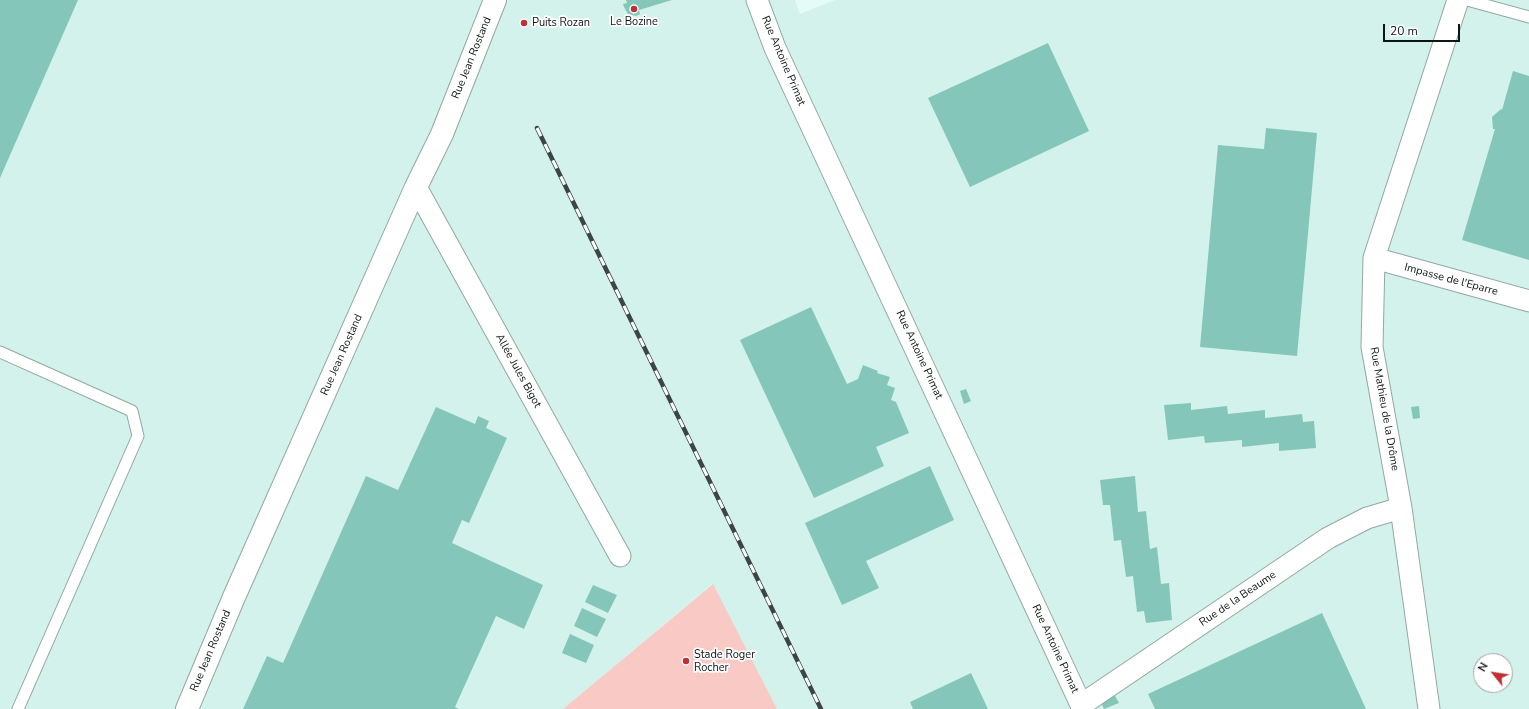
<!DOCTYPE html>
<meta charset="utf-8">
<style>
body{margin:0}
#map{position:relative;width:1529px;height:709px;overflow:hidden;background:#e5fbf6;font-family:"Nunito Sans",sans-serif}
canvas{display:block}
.north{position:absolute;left:1473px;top:653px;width:40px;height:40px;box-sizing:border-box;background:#fff;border:1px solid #9fa1a1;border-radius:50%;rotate:300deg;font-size:11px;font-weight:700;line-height:16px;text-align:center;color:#0e1514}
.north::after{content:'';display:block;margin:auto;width:14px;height:18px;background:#bf2f33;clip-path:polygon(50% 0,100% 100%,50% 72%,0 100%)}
.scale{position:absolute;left:1383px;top:24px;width:77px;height:18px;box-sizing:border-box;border:2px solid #0e1514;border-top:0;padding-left:5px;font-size:12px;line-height:14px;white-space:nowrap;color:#0e1514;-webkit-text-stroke:3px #fff;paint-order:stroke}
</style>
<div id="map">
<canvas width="1529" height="709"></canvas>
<div class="north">N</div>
<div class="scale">20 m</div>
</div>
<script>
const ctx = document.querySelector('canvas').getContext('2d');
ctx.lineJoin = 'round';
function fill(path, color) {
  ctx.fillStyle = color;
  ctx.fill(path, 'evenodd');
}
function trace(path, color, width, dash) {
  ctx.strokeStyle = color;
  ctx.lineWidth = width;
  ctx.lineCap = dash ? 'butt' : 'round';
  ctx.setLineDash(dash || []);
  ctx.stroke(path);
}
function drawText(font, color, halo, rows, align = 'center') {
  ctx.font = font + ' "Nunito Sans",sans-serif';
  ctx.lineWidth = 3.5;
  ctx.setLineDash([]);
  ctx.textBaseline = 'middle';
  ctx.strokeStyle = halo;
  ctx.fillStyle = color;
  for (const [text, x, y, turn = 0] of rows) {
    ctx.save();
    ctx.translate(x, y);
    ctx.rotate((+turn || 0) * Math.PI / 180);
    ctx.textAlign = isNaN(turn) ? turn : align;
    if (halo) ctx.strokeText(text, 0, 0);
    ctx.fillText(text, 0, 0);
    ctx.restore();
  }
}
fill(new Path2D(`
 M0,0H795L800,14L835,0H1529V709H777L712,584L563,709H0ZM1481,661H1505V685H1481Z`), '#d3f2eb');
fill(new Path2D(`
 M713,584L777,709H563Z`), '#f8c9c5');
fill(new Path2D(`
 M0,0H78L0,178Z
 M626,0H672L639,10L640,14L636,16L628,14L624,7L623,4L627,3Z
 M1048,43L1089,131L970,187L928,98Z
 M1513,71L1529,76V260L1462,240L1495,129H1493L1492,117L1501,109L1502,110Z
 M1266,128L1317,133L1297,356L1200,347L1218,145L1264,149Z
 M811,307L847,384L858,379L863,365L878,371L877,373L890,377L887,385L895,388L891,400L896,402L909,433L876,447L884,466L814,498L740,340Z
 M966,389L971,401L964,404L960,391Z
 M1191,403V410L1227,406L1228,414L1265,410V418L1302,414L1303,422L1314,421L1316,448L1279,451V443L1242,447V440L1205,443L1204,436L1168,440L1164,405Z
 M1419,406L1420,418L1413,419L1411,407Z
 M436,407L475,424L478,416L489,421L486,428L507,438L469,523L462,520L452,543L543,585L524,629L496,616L455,707L459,709H243L267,656L283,663L366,476L398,490Z
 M930,466L954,520L866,561L879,588L842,605L805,523Z
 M1135,476L1138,512L1146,511L1150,549L1157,547L1161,584L1169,583L1172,620L1146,623L1144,611L1137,612L1133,576L1126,577L1121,540L1114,541L1110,505H1103L1100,480Z
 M593,585L617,595L608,613L585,602Z
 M582,608L606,619L597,637L574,626Z
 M1322,613L1366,709H1155L1148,694Z
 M570,634L594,645L586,663L562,653Z
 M971,673L988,709H913L910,702Z
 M1114,694L1119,703L1104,709L1100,700Z`), '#84c7ba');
const service = new Path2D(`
 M1467,0L1529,17
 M0,352L132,411L138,436L18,709`);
const minor = new Path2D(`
 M757,0L775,48L1083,709
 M416,187L620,556
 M1374,258L1529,301
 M1081,705L1328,538L1367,518L1401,508
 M1429,709L1401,508L1372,347L1374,258L1458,0`);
const secondary = new Path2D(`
 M187,709L234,597L416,187L442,134L495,0`);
trace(service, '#93a7a3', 13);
trace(minor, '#93a7a3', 23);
trace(secondary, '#93a7a3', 24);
trace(service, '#fff', 11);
trace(minor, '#fff', 21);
trace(secondary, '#fff', 22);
const rail = new Path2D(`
 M537,128L821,709`);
trace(rail, '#3b4644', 4.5);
trace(rail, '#fff', 3, [9]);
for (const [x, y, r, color] of [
 [634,9,4,"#bf2f33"],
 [524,23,4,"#bf2f33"],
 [686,661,4,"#bf2f33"]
]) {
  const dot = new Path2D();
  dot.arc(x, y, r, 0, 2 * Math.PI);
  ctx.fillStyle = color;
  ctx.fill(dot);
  trace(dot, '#fff', 1.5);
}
drawText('11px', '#0e1514', '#fff', [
 ["Le Bozine",634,22,"center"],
 ["Puits Rozan",532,23],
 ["Stade Roger",694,655],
 ["Rocher",694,668]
], 'left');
drawText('11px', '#0e1514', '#fff', [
 ["Rue Jean Rostand",472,58,-68],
 ["Rue Antoine Primat",783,61,67],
 ["Impasse de l'Eparre",1451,280,15],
 ["Rue Jean Rostand",342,355,-66],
 ["Rue Antoine Primat",919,355,65],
 ["Allée Jules Bigot",518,371,61],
 ["Rue Mathieu de la Drôme",1384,409,80],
 ["Rue de la Beaume",1238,599,-34],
 ["Rue Antoine Primat",1055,649,65],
 ["Rue Jean Rostand",211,651,-67]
]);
</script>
